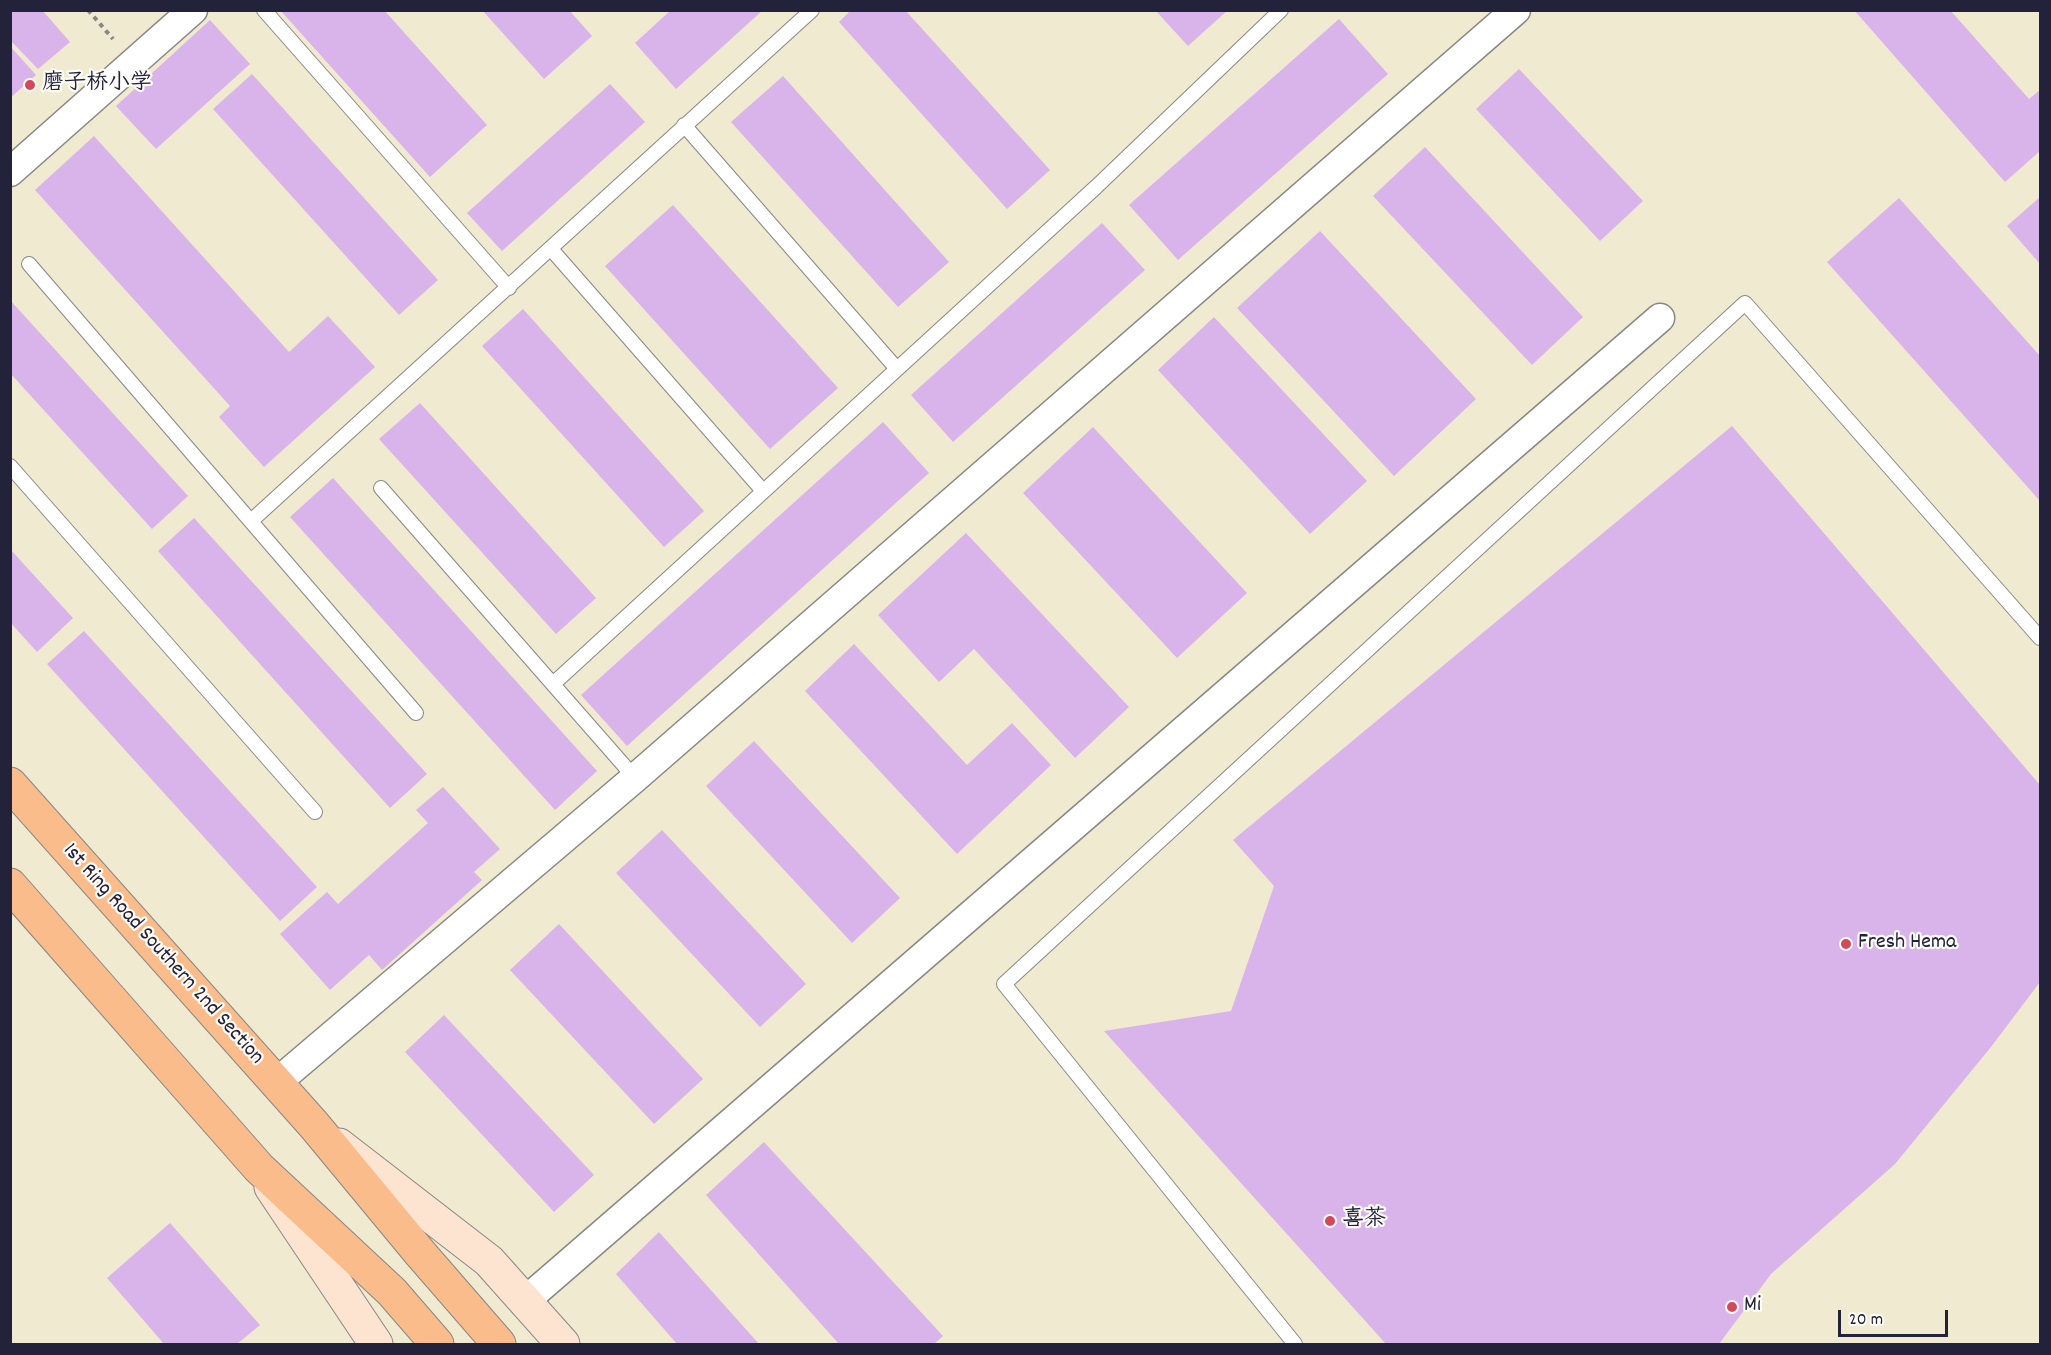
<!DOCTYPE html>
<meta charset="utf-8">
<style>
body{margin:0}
#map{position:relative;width:2051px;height:1355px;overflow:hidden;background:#f0ead1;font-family:Dekko,sans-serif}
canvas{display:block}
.frame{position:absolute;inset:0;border:12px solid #22223b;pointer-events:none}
.scale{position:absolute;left:1838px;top:1310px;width:110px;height:27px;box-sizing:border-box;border:3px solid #22223b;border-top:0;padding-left:8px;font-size:18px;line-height:21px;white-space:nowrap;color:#22223b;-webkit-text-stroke:4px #fdfcf7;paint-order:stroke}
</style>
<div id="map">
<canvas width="2051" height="1355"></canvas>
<div class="frame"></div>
<div class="scale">20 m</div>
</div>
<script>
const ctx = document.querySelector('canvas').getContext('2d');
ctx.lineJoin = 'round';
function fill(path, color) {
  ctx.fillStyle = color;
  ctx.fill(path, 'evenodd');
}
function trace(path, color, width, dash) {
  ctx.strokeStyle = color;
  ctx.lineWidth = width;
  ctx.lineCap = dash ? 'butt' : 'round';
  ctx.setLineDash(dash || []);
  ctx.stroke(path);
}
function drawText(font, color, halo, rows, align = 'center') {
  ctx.font = font + ' Dekko,"LXGW WenKai TC",sans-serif';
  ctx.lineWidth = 4.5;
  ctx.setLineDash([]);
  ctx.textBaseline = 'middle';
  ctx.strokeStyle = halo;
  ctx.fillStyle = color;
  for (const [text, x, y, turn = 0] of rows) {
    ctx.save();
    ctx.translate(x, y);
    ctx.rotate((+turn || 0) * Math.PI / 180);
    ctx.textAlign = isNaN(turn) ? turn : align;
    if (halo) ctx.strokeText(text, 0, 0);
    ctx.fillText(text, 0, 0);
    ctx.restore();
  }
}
fill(new Path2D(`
 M10,10H42L70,42L38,69L10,40Z
 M280,10H384L487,125L430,177Z
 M482,10H569L592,36L544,79Z
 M671,10H763L676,89L635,43Z
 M851,10H905L1050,170L1007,209L839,22Z
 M1155,10H1228L1188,46Z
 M1854,10H1950L2029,99L2040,90V151L2005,182Z
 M1339,19L1388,74L1178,260L1129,205Z
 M210,20L250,64L156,149L116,106Z
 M10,46L36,75L10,98Z
 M1519,69L1643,201L1600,241L1476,109Z
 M252,74L438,280L399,315L213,109Z
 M783,76L949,262L898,307L731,122Z
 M610,84L645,122L502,251L467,213Z
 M94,136L289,352L328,316L375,367L264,467L219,417L230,406L35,190Z
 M1425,147L1583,317L1532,365L1373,196Z
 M2040,197V264L2007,226Z
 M1899,198L2040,356V501L1827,262Z
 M673,205L838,388L770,449L605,266Z
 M1102,223L1145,270L953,442L911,395Z
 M1320,231L1476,399L1394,476L1237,308Z
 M10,300L188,496L152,529L10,373Z
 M523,309L704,511L664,547L482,346Z
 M1214,317L1367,481L1310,534L1158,370Z
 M420,403L596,598L556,634L379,439Z
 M883,422L929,473L627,746L581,695Z
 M1732,426L2040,785V982L1991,1047L1895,1164L1771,1274L1719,1344H1386L1104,1031L1231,1011L1274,886L1233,840Z
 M1093,427L1247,593L1177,658L1023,493Z
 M333,478L597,771L555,810L290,517Z
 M194,518L427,774L390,808L158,551Z
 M966,533L1129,707L1075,758L974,649L939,682L878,615Z
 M10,549L73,618L37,652L10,622Z
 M84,631L317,887L280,921L47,664Z
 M854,644L967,765L1012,723L1051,765L957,854L805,691Z
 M754,741L900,898L852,943L706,786Z
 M443,787L500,849L474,872L482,880L382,970L369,955L330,990L280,934L327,892L338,904L428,823L416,810Z
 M662,830L806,984L760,1027L616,873Z
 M559,924L703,1079L654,1124L510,970Z
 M444,1015L594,1175L554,1212L405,1052Z
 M764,1142L943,1336L934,1344H839L706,1195Z
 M170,1223L260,1325L237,1344H164L107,1278Z
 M659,1232L759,1344H677L616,1274Z`), '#d8b4ea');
const lane = new Path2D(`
 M264,10L509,288
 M684,125L897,369
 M551,249L763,491
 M29,264L416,713
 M10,466L315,812
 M381,488L635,778
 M251,521L812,10
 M553,684L1096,187L1281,10
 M1295,1344L1004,984L1745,303L2040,638`);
const street = new Path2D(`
 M10,172L193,10
 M276,1083L635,778L1516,10
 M525,1301L1660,318`);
const secondary = new Path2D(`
 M339,1145L489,1261L563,1344
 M271,1187L376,1344`);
const primary = new Path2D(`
 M10,784L314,1125L420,1253L499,1344
 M10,885L259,1168L392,1292L437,1344`);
trace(lane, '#898686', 16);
trace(street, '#898686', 31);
trace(secondary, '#898686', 35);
trace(primary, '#898686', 35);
trace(new Path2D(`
 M88,10L113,39`), '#898686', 4, [4.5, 4.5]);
trace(lane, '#fff', 14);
trace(street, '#fff', 28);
trace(secondary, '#fde4d0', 33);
trace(primary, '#f9bc8a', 33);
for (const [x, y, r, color] of [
 [30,85,6,"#d1495b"],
 [1846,944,6,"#d1495b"],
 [1330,1221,6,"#d1495b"],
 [1732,1307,6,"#d1495b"]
]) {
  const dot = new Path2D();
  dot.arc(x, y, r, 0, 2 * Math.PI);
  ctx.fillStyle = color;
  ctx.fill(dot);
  trace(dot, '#fdfcf7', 2);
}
drawText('22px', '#22223b', '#fdfcf7', [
 ["磨子桥小学",42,85],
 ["Fresh Hema",1858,944],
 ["喜茶",1342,1221],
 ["Mi",1744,1307]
], 'left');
drawText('22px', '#22223b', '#fdfcf7', [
 ["1st Ring Road Southern 2nd Section",162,955,48]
]);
</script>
